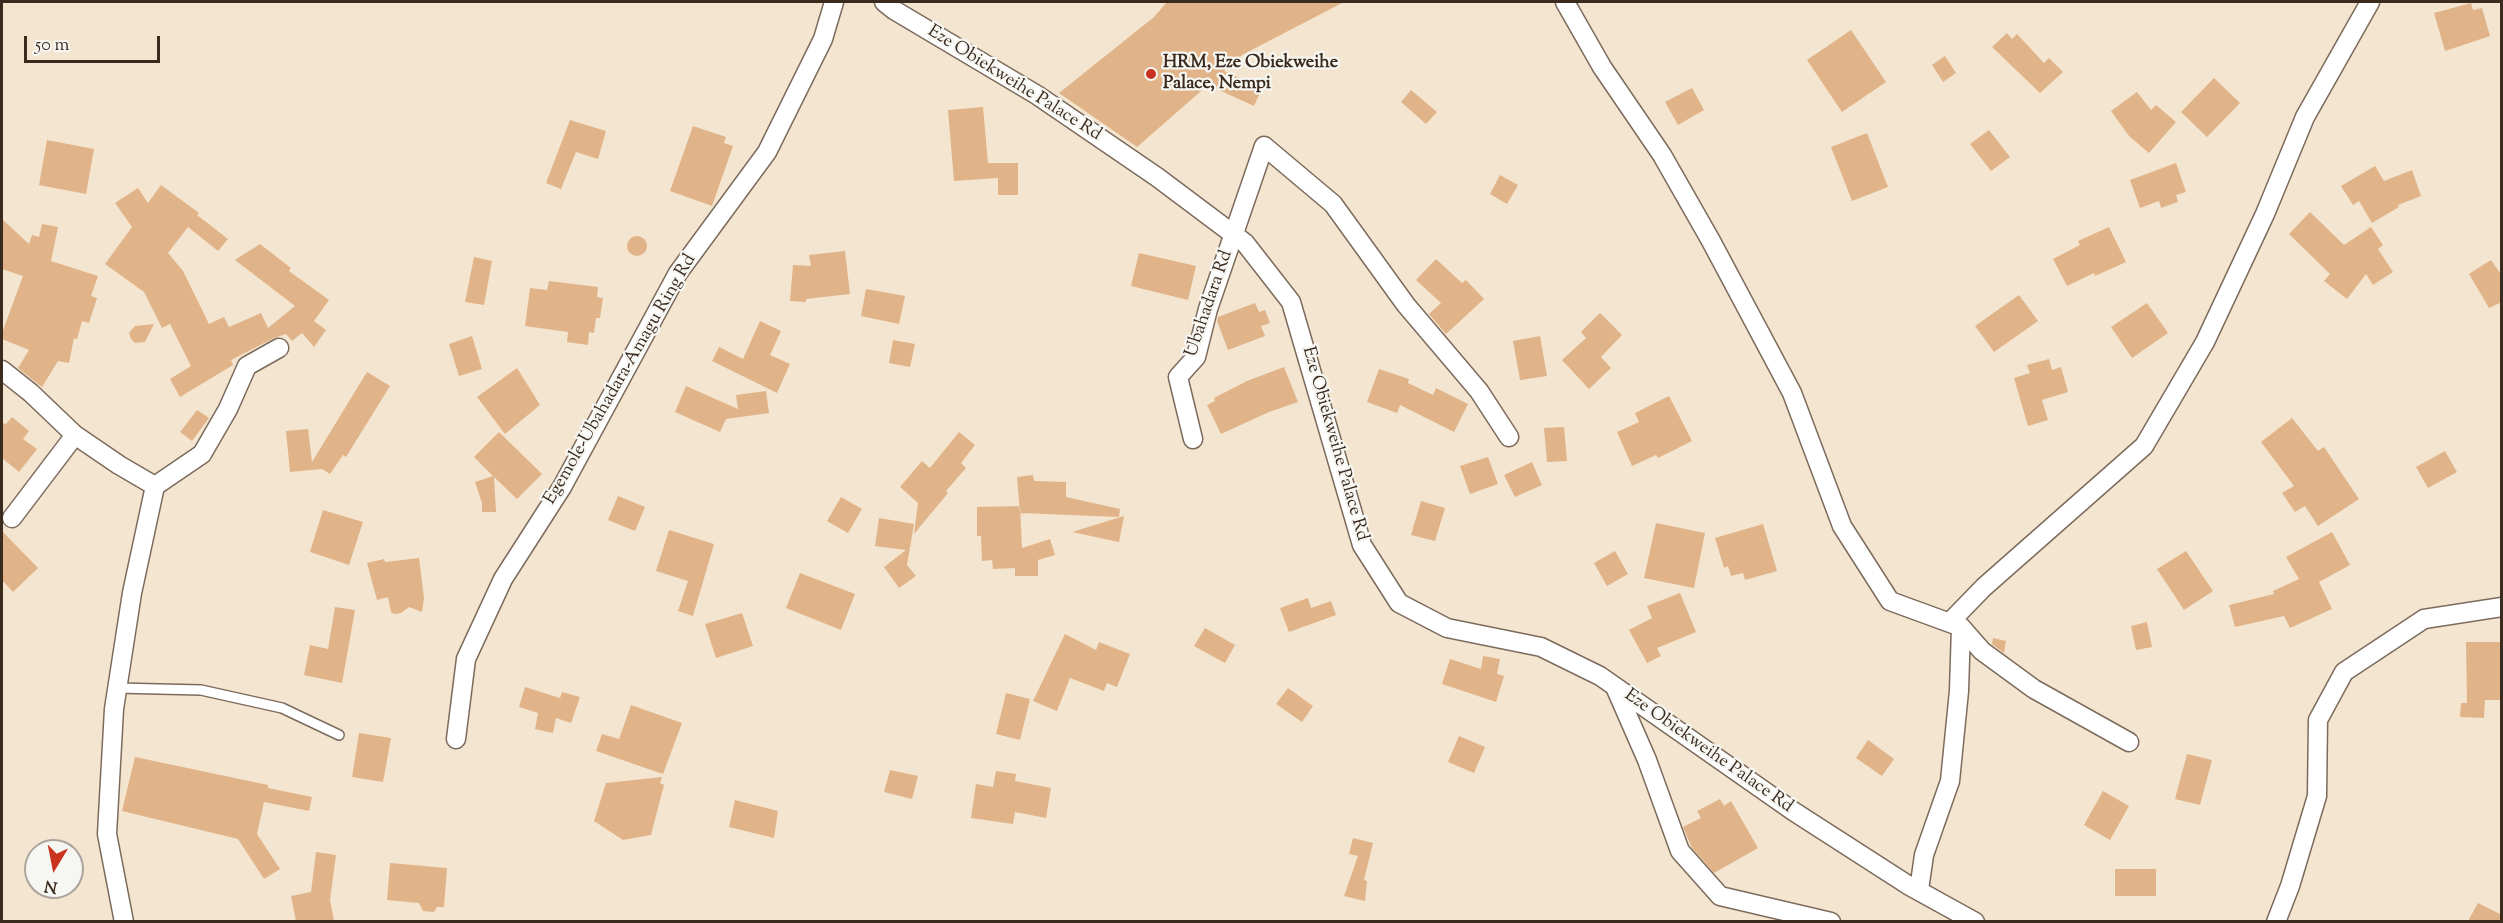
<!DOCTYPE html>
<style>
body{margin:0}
#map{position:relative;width:2503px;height:923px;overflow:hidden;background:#f4e5d0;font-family:"Sorts Mill Goudy",serif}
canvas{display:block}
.frame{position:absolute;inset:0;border:3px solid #3b2a1e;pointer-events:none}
.north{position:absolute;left:24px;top:839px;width:60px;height:60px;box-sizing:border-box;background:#f6f6f2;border:2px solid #aba49d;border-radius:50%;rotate:190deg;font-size:16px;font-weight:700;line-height:24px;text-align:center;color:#3b2a1e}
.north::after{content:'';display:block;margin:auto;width:21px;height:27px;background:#c8321e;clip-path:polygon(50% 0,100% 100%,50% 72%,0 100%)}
.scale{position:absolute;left:24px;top:36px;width:136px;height:27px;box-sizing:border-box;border:3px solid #3b2a1e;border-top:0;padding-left:8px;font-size:18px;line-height:21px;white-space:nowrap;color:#3b2a1e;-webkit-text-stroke:4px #f6f6f2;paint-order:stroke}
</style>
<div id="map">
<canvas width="2503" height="923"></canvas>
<div class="frame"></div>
<div class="north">N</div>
<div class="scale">50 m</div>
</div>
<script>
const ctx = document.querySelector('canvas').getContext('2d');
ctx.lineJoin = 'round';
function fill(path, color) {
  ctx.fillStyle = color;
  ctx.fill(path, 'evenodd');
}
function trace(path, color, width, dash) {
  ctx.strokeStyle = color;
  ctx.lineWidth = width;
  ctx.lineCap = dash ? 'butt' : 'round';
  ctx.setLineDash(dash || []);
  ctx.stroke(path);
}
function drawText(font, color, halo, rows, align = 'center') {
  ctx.font = font + ' "Sorts Mill Goudy",serif';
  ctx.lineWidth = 4.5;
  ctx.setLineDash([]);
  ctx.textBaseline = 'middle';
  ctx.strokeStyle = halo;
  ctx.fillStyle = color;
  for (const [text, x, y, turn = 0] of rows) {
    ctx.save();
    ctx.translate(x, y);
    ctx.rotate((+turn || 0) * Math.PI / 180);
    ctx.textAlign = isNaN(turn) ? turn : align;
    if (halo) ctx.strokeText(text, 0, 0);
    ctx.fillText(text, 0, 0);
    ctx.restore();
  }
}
fill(new Path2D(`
 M1167,2H1344L1242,55L1224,71L1262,88L1254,106L1208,85L1137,147L1059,93L1154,17Z
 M2471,3L2473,10L2482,8L2490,36L2445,51L2434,13Z
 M1851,30L1886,82L1842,112L1807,60Z
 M2007,33L2012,39L2017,34L2044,63L2049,58L2063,72L2040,93L1992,47Z
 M1945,56L1956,73L1943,82L1932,65Z
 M2214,78L2240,103L2207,137L2181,112Z
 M1692,88L1704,110L1678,125L1665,102Z
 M1411,90L1437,112L1426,124L1401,102Z
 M2137,92L2151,110L2156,105L2176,122L2149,153L2129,136L2111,111Z
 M983,107L988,163H1018V195H998V178L954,181L948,110Z
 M570,120L606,131L598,159L576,152L561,189L546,183Z
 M693,126L726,137L724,143L733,146L712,206L670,191Z
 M1989,130L2010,157L1991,171L1970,144Z
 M1867,133L1888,187L1852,201L1831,147Z
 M47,140L94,149L86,194L39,185Z
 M2176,163L2186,192L2176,195L2178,202L2161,208L2159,201L2140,208L2130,180Z
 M2375,166L2384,181L2412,170L2421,196L2398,205L2399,207L2372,223L2359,201L2353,205L2341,186Z
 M1500,175L1518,185L1507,204L1490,194Z
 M161,185L199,213L197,215L228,239L218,251L188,227L168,253L183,271L209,324L224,317L229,327L261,313L268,328L295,306L235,260L260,244L291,268L289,271L329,300L314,321L326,330L314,347L302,333L292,341L286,334L274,338L231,360L233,365L180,397L170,379L191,366L170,324L162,328L144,292L105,264L132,227L115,203L138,188L148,203Z
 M2310,212L2344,245L2371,227L2383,245L2378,249L2393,272L2373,285L2366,274L2347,299L2324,281L2330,274L2289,234Z
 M2,219L29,244L32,235L39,237L42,224L58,227L51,261L98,276L91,296L97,298L89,323L82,321L77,339L74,338L69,363L58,361L42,387L18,368L29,350L2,339V333L23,276L2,269Z
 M2109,227L2126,262L2095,276L2094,273L2067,286L2053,259L2080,245L2078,241Z
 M627 246a10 10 0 1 1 20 0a10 10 0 1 1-20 0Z
 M845,251L850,294L806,299V302L790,301L793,265L811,266L809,255Z
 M1139,253L1196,266L1188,300L1131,286Z
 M474,257L492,261L484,305L465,302Z
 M1436,259L1462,283L1466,280L1484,299L1446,334L1429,314L1441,303L1416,280Z
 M2491,260L2502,276V302L2489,308L2469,274Z
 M549,281L598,287L597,297L603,298L600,318H596L594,333L589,332L588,345L567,342L568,332L525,326L530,288L547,290Z
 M866,289L905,296L899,324L861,316Z
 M2019,295L2038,321L1994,352L1975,326Z
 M1255,303L1259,312L1265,310L1270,323L1261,326L1265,336L1228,350L1217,321L1218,317Z
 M2147,303L2168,333L2132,358L2111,327Z
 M1600,313L1622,335L1601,357L1611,368L1589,389L1562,360L1586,338L1581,332Z
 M760,321L781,331L770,355L790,364L777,393L712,361L719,347L743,359Z
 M154,324L145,342L135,343L131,339L129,333L135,326Z
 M472,336L482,369L459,376L449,344Z
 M1540,336L1547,376L1520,380L1513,341Z
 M893,340L915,344L910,367L889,363Z
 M2049,359L2052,370L2061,367L2068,392L2042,400L2048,420L2028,426L2014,378L2030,373L2027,365Z
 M1284,367L1298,402L1269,412L1221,434L1207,405L1215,401L1214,398L1247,381Z
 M517,368L540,405L505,434L477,397Z
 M1379,369L1409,379L1408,383L1433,395L1436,388L1468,404L1454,432L1400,405L1397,413L1367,402Z
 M367,372L390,386L346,457L343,455L330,474L322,469L290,472L286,431L308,429L312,462Z
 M686,386L738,409L736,395L766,391L769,413L726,419L720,432L675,412Z
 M1669,396L1692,441L1658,458L1656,455L1632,466L1617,432L1639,422L1635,413Z
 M197,410L209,418L192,441L180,432Z
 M12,417L29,431L23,439L37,449L19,472L2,458V423L6,424Z
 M2292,418L2318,451L2324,447L2359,499L2318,526L2305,506L2295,512L2282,493L2294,486L2261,442Z
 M1564,427L1567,461L1547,462L1544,428Z
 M499,432L542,474L517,499L494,477L496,512H482V503L475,482L493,476L474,457Z
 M959,432L975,445L961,463L966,468L946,491L948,493L914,534L918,503L900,487L922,461L930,468Z
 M2445,451L2457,472L2428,488L2416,467Z
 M1488,457L1498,484L1470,494L1460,466Z
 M1532,462L1542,485L1515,497L1504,475Z
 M1033,475L1034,481L1066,482V497L1120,509L1119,517L1020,513L1017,477Z
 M618,496L645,507L635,531L608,520Z
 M841,497L862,509L848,533L827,521Z
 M1421,501L1445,508L1435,541L1411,535Z
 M1020,506L1022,548L1050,539L1055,555L1038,560V576H1015V568L993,569L992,560L982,561L981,536H977V507Z
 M323,510L363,522L349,565L310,552Z
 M1124,516L1119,542L1072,532Z
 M879,518L914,524L907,565L916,576L899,588L884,567L906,550L875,546Z
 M1656,523L1705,533L1694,588L1644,578Z
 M1763,524L1777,571L1745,580L1743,573L1731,576L1728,566L1724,568L1715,538Z
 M669,530L714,544L693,616L678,611L688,581L656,571Z
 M2,531L38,568L13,592L2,580Z
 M2332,532L2350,565L2319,582L2332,609L2290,628L2284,616L2235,627L2229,605L2274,594L2273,591L2299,579L2286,557Z
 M1615,551L1628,574L1607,586L1594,563Z
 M2186,551L2213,591L2184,610L2157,569Z
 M419,558L424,598L422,612L409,607L401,613L394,614L391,612L388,597L377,600L367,563L384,559L385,562Z
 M800,573L855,594L841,630L786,608Z
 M1680,593L1696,632L1657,648L1661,656L1647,663L1629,630L1652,618L1647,606Z
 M1308,598L1311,608L1331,601L1336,615L1289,632L1280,608Z
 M335,607L355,610L342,683L304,675L310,645L328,649Z
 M742,613L753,646L716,658L705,624Z
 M2147,622L2152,647L2136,650L2131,626Z
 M1205,628L1235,645L1225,663L1194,646Z
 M1065,634L1096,650L1099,642L1130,654L1117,687L1107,683L1104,691L1070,678L1057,711L1033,701Z
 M1993,638L2006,641L2004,653L1992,644Z
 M2466,642H2502V700H2485L2484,718L2460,717L2461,703H2467Z
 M1483,656L1500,659L1497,674L1504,676L1496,702L1442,684L1450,659L1481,669Z
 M525,687L560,698L562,692L580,697L571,723L556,718L553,733L535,729L538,713L519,707Z
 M1288,688L1313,706L1302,722L1276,704Z
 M1006,693L1030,699L1020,740L996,734Z
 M631,705L682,723L663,774L596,751L602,734L619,739Z
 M359,733L391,738L383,782L352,777Z
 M1459,736L1485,747L1474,773L1448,762Z
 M1868,740L1894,759L1882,776L1856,758Z
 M2187,754L2212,760L2200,805L2175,799Z
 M135,757L268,785V788L312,797L309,811L264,802L257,834L280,869L264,879L238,839L122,811Z
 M890,770L918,776L912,799L884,792Z
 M996,771L1016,774L1015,781L1051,788L1046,818L1015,812L1013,824L971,818L976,784L993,787Z
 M662,777L660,783L664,785L651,835L623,840L594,821L606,783Z
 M2103,791L2129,806L2110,840L2084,825Z
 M1720,799L1724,806L1731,801L1758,848L1714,873L1692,848L1683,827L1701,818L1697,811Z
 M735,800L778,811L774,838L729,827Z
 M1353,838L1373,843L1364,880L1367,881L1365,901L1344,896L1358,856L1349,854Z
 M316,852L336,855L330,900L334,921H296L291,896L311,892Z
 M390,863L447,868L444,907H437L434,912L423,911L419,903L387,900Z
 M2115,869H2156V896H2115Z
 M2478,903L2502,915V921H2468Z`), '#e0b488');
const service = new Path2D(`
 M117,688L201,690L282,708L339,735`);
const minor = new Path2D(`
 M884,2L894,10L1037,95L1157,177L1245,243L1291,302L1362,545L1399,603L1447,628L1541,647L1600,676L1793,811L1908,885L1975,922
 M1565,2L1602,67L1662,155L1711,241L1792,393L1842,526L1890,601L1961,627L1982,651L2034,689L2129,742
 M2,370L31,393L75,435L119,465L155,486
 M1193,439L1178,377L1196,357L1208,309L1264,146L1333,204L1406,305L1479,391L1509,437
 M12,518L75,435
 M1950,622L1984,587L2144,446L2205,342L2265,214L2305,117L2370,2
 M1615,687L1647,760L1680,851L1720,896L1831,922
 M456,739L466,659L503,579L562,487L678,273L767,152L823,39L834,2
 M1919,890L1924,855L1950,781L1959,691L1961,627
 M124,922L107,834L114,709L132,593L155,486L202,454L228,409L247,366L279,348
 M2276,922L2290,886L2317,796L2318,720L2344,672L2424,619L2502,607`);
trace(service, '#7c6b5c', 12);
trace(minor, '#7c6b5c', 21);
trace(service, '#fff', 9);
trace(minor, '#fff', 18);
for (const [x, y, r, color] of [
 [1151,74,6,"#c8321e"]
]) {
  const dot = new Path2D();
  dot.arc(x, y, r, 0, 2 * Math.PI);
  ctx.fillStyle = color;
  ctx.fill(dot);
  trace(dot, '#f6f6f2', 2);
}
drawText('bold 18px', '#3b2a1e', '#f6f6f2', [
 ["HRM, Eze Obiekweihe",1163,64],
 ["Palace, Nempi",1163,85]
], 'left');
drawText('18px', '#3b2a1e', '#f6f6f2', [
 ["Eze Obiekweihe Palace Rd",1014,84,32],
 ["Ubahadara Rd",1210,304,-71],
 ["Egemole-Ubahadara-Amagu Ring Rd",621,380,-60],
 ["Eze Obiekweihe Palace Rd",1334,444,74],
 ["Eze Obiekweihe Palace Rd",1708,752,35]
]);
</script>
